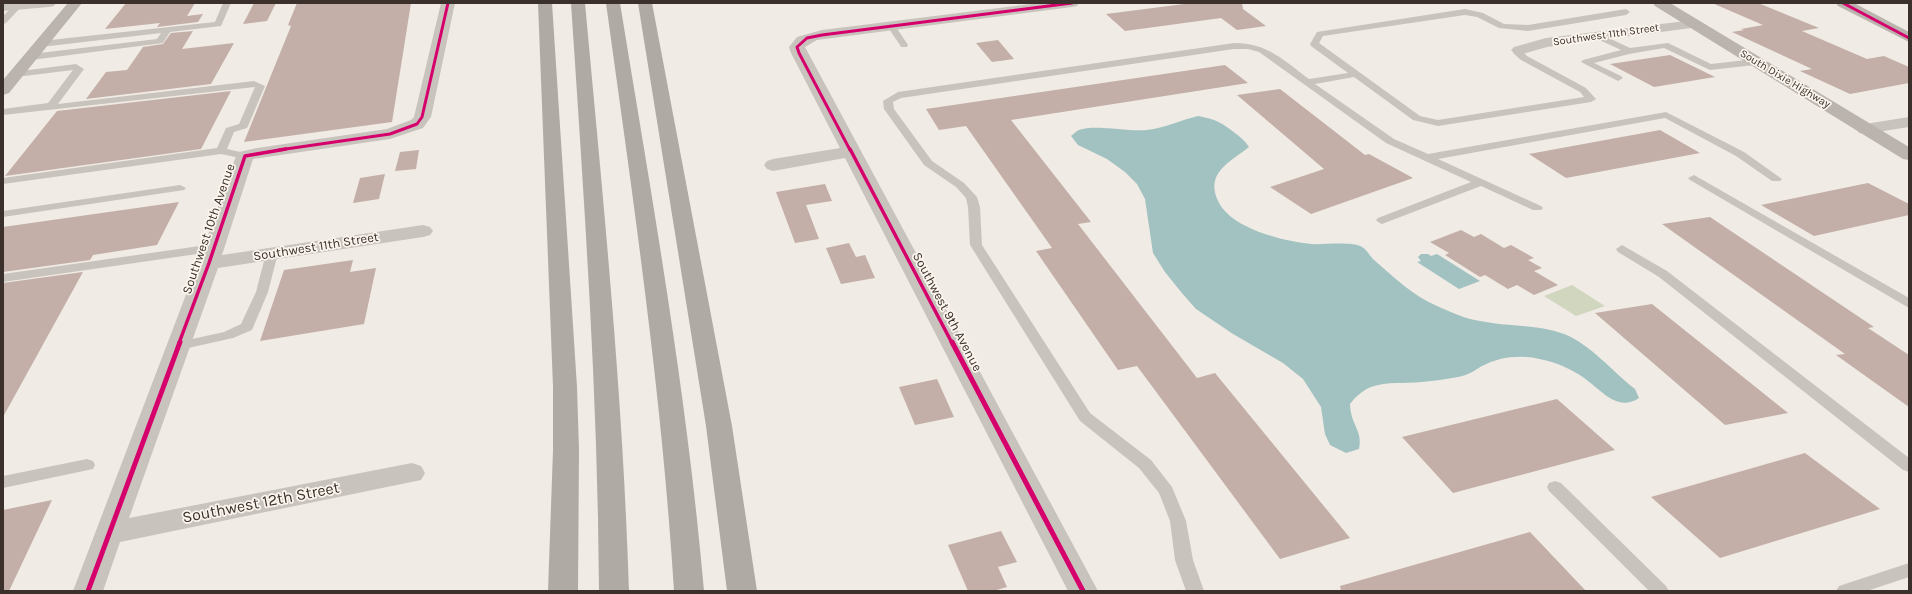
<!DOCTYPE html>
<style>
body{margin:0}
#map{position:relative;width:1912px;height:594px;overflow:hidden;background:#f0ebe5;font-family:Karla,sans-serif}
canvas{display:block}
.frame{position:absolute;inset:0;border:4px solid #3b302b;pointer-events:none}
</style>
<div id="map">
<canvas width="1912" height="594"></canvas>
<div class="frame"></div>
</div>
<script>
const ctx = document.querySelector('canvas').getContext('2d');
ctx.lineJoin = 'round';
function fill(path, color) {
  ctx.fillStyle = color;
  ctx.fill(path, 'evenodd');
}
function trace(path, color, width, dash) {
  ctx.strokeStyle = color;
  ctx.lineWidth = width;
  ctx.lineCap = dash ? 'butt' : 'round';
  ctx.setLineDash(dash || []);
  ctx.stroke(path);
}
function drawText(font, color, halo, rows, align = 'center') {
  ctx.font = font + ' Karla,sans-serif';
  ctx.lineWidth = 3.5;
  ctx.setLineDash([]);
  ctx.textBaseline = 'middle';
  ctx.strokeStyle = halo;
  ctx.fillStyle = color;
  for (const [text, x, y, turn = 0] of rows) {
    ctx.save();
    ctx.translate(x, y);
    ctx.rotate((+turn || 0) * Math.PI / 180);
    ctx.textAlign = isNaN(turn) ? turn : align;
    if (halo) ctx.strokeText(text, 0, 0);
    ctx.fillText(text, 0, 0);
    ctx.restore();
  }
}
fill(new Path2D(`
 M1572,285L1605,306L1576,316L1544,296Z`), '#d1d6bf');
fill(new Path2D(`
 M1198,116C1203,117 1209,118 1214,120C1223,123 1245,139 1249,147C1229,163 1204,173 1219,203C1233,229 1283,241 1311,244C1323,245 1352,241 1362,247C1366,249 1370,256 1374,260C1394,277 1413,296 1437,306C1450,312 1466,319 1480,321C1508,327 1537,324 1564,334C1590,344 1613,372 1635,389L1639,398C1615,414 1598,385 1578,374C1568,368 1555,362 1544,360C1524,354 1500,356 1482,366C1474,371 1468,375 1458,377C1446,379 1434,381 1422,382C1405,384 1387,381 1371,387C1362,391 1355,397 1350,404C1350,408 1351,413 1352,417C1356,429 1362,435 1359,449L1346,453L1330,445L1325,434L1321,407L1303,379L1283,363L1233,334L1196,309L1181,292L1165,272L1153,253L1145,199L1137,184L1125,172L1107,159L1078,145L1071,136C1074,134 1076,131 1079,130C1094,124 1129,132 1147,130C1165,128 1181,120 1198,116Z
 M1421,254H1428L1431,256L1437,254L1480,281L1459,289L1417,262L1421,261L1418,257Z`), '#a1c2c1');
fill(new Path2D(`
 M126,3H195L187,16L203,14L198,22L157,27L160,23L105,29Z
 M254,3H276L267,21L243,24Z
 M297,3H411L392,122L244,142L291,26L288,25Z
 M1192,3H1242L1243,9L1266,26L1237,30L1221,18L1125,31L1106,14Z
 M1712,3H1758L1819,28L1802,31L1867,59L1884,56L1909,67V83L1850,94L1800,71L1812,69L1732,32L1744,30L1741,29L1763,25Z
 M193,31L182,49L234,43L211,84L86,99L106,72L127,70L143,47L163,44L171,33Z
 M998,40L1014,59L992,62L976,43Z
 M1670,55L1715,77L1654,87L1610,64Z
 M1225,65L1248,83L1011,120L1091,222L1078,224L1197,378L1215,373L1350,538L1280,559L1137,366L1118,370L1036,251L1052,248L966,126L939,130L926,109Z
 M1280,89L1365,155L1369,154L1413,178L1311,214L1270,187L1324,169L1237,95Z
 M231,91L201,149L5,176L57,111Z
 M1660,130L1700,153L1566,178L1529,154Z
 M419,150L416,169L395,171L400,152Z
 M385,174L379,199L353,203L360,178Z
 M1868,183L1909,204V215L1814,236L1761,205Z
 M825,184L832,201L806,205L819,239L795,243L776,192Z
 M179,202L157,245L93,255L90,260L3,272V227Z
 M1710,217L1874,327L1868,328L1909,355V407L1836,355L1845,354L1662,224Z
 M1461,230L1474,237L1481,234L1504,248L1511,245L1534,258L1528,260L1542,268L1534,271L1558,285L1534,295L1517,285L1508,289L1485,275L1480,277L1445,255L1449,253L1430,242Z
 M849,243L856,257L865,255L875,278L841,284L826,248Z
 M353,260L350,272L376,268L364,324L260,341L284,270Z
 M83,272L3,417V283Z
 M1652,304L1788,413L1725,425L1595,313Z
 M937,379L954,417L915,425L899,387Z
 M1557,399L1615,450L1453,493L1402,437Z
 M1805,453L1880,509L1720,558L1651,497Z
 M52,500L9,591H3V510Z
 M1001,531L1017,562L998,567L1007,587L993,591H968L948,545Z
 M1530,532L1586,591H1341L1340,586Z`), '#c3afa7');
fill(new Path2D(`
 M223,3H231L221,26L170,32L163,43L31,60L26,57L31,54L157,39L161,33L41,47L37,44L41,41L215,22Z
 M15,4H21L22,6L6,23L3,24V16Z
 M1465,9L1483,13L1504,24L1528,25L1626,9L1630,12L1626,15L1528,31L1499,28L1477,17L1465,15L1323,36L1319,43L1420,116L1438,120L1584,97L1580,92L1521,60L1513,53L1516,48H1522L1523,52L1527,56L1586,88L1596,99L1591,102L1438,126L1413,120L1354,77L1315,84L1394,139L1428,154L1666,112L1744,152L1782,179L1780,181H1772L1736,156L1665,118L1438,159L1541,206L1543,208L1541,210H1533L1481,186L1382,224L1378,222L1376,220L1378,218L1471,182L1386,143L1259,52L1248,49H1234L901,98L893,102L894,109L932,161L964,183L977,197L980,207L982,245L1090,413L1151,460L1172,487L1186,521L1193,560L1204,591H1186L1175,560L1170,521L1159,493L1139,468L1080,421L970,245L968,207L966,198L956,187L924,165L884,109L883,101L898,92L1234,43C1268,43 1283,60 1309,79L1348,73L1311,46L1310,44L1317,32Z
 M891,23L894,24L908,45L907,47H901L900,45L887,26Z
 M1598,33L1630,48L1668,43L1711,64L1755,59L1760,62L1755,65L1710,70L1664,48L1629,54L1594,63L1621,76L1623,78L1618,81L1581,62L1583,60L1621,50L1595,38V34Z
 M76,64L84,69L58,104L254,81L265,86L248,126L247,128L234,132L227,149L249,154L250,156L245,159L221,154L3,184V178L217,148L226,128L239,124L255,87L3,115V109L48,103L73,70L16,77L13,76L11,74L13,72Z
 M1694,175L1909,298V308L1690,180L1688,178Z
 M180,185L186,188L184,190L3,217V211Z
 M214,244L220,248L218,251L3,282V274Z
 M1622,245L1667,271L1909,458V472L1903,470L1659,277L1618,252L1616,249Z
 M272,249L278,253L268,292L252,330L233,338L179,350L174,349L172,346L174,343L224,332L241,324L256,292L266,253Z
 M87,459L93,461L95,465L93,469L3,488V476Z
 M1555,481L1561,483L1666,586L1669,591H1649L1549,491L1547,487L1549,483Z
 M1909,563V577L1867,591H1836L1839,586Z`), '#c9c3be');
fill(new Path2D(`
 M3,3H56L54,6L49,7L3,11Z
 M441,3H455L431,117L423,128L390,139L253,159L222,255L423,225L430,227L433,231L430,235L423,237L218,268L129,518L412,463L421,466L425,473L421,480L120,542L103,591H73L198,263L236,156L239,152L257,148L387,129L411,120L414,117Z
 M1039,3H1079L1077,6L1072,7L817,40L805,47L1098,591H1068L845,158L773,171L767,169L764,165L767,161L773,159L840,148L791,53L789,47L797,37L822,30Z
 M1694,20L1699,21L1701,24L1699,27L1547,47L1519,55L1514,53L1511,50L1514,47L1546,38Z
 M1909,117V127L1865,134L1859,133L1856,129L1859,125L1865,124Z`), '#c9c3be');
fill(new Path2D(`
 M68,3H82L9,93L3,95V80Z
 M1653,3H1670L1909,147V160L1903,159L1655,6Z
 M1836,3H1854L1909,32V42L1838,6Z`), '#bab3ae');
fill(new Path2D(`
 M538,3H552L577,387L579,450L578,591H548L553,450V387Z
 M571,3H585C603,199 623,394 629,591H599C598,395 584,199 571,3Z
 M606,3H620C652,199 687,393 704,591H674C662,394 633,199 606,3Z
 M638,3H652L732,426L757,591H727L706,426Z`), '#afaaa4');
trace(new Path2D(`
 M1843,3L1909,38
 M279,150L390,134L417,124L422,117L448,3
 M850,150L799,53L797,47L807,38L822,35L1072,3`), '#d6006c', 3);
trace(new Path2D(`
 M850,149L952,343
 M179,343L209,263L245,156L286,149`), '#d6006c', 3.5);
trace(new Path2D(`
 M952,342L1083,591
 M88,591L180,342`), '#d6006c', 5);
drawText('11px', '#3b302b', '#fbf5ee', [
 ["Southwest 11th Street",1606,35,-8],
 ["South Dixie Highway",1785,79,31]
]);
drawText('13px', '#3b302b', '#fbf5ee', [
 ["Southwest 10th Avenue",209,229,-71],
 ["Southwest 11th Street",316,247,-9],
 ["Southwest 9th Avenue",947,312,62]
]);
drawText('16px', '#3b302b', '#fbf5ee', [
 ["Southwest 12th Street",261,503,-11]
]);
</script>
